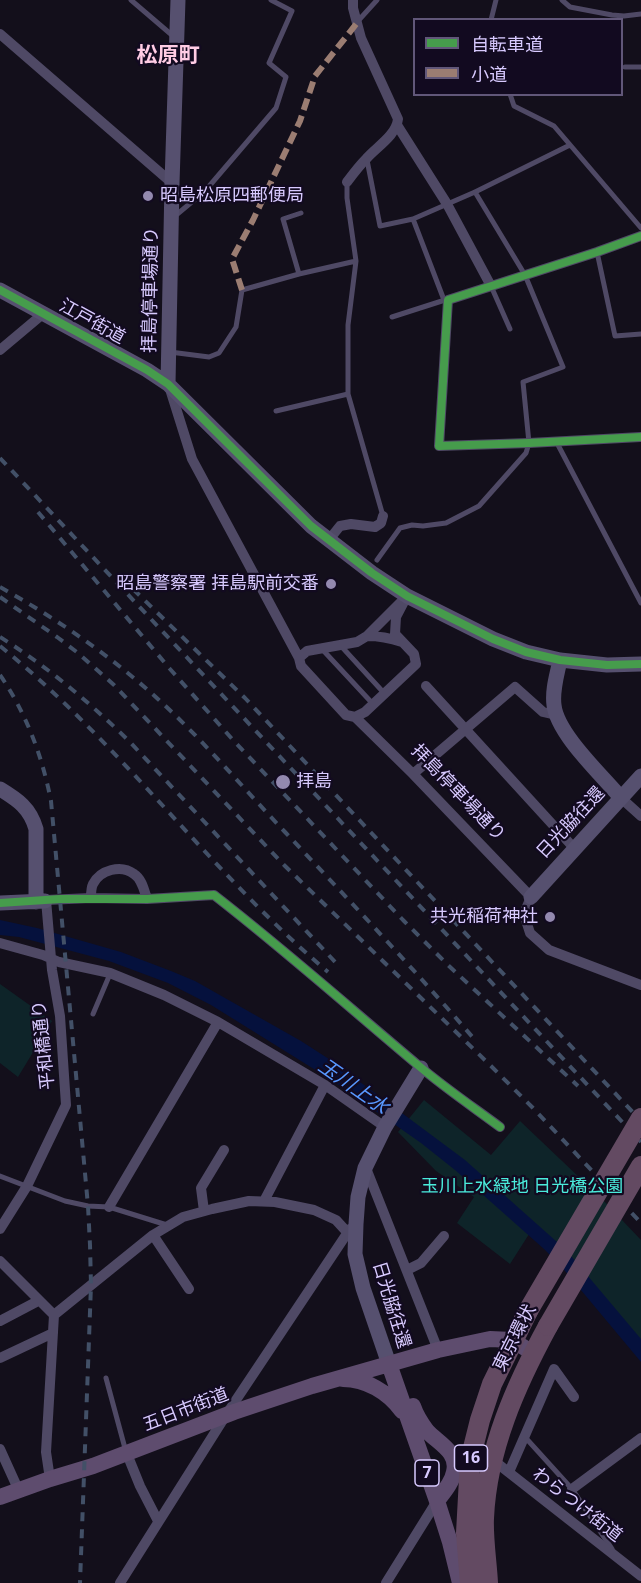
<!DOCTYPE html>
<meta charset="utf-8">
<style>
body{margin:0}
#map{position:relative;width:641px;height:1583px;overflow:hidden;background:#130f1b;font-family:"Noto Sans","Noto Sans JP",sans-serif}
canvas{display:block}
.legend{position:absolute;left:413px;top:18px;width:210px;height:78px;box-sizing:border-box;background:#120a20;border:2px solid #615779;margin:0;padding:8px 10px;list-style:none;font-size:18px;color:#d8caff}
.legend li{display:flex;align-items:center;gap:12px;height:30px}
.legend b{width:30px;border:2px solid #615779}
</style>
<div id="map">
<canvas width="641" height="1583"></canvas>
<ul class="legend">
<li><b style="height:8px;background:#469c4c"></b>自転車道</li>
<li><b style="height:8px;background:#9b7d72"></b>小道</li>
</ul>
</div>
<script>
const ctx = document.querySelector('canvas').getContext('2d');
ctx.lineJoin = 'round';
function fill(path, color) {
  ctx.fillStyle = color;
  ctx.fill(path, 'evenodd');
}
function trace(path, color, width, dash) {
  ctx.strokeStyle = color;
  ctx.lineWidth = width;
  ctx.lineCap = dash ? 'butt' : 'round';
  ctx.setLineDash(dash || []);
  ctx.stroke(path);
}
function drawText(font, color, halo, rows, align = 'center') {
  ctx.font = font + ' "Noto Sans","Noto Sans JP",sans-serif';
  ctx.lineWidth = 4.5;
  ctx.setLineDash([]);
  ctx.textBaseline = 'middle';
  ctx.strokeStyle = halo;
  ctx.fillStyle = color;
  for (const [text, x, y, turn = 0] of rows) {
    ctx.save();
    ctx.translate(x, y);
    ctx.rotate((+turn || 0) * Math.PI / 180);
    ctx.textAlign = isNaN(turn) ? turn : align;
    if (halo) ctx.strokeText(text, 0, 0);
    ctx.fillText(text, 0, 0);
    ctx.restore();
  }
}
fill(new Path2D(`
 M0,984L52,1021L18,1077L0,1063Z
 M424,1100L491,1155L520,1121L602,1199L641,1240V1346L531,1231L510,1264L457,1223L474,1197L436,1171L398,1132Z`), '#0e2429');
fill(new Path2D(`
 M0,920L37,928L121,952L171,971L195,981L301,1041L332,1061L465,1160L566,1250L641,1339V1362L560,1265L544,1249L455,1170L421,1143L330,1079L211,1005L168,983L109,961L19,937L0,935Z`), '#05113d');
trace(new Path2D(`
 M131,0L173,36
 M562,0L570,7L612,15L624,16L641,14
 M491,20L496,0
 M358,21L377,0
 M625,67H641
 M510,94L514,106L554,126L641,228
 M367,160L380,226L413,219L444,300
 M347,182V198L356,261L348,325V394L383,516
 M175,216L205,191L276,108L286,77L269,63L292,11L271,0
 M413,219L475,192L570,145
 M597,252L615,336L641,334
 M299,274L283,219L301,213
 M491,286L510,329
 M392,317L445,300
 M170,352L209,357L219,353L236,327L242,290L299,274L356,261
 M276,411L348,394
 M557,443L641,603
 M377,560L400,528L412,525L423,526L446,523L479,506L526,453L529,443L523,382L563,367L525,275L475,192
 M341,646L384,693
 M321,648L373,704
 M93,1014L110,974
 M0,1176L65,1201L88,1206L109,1207L167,1225
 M106,1378L126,1452
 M524,1436L572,1489L612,1549`), '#4f4965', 5);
trace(new Path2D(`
 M0,34L172,183
 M397,125L447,204L491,286
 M347,182C353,174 359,166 366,159C376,147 396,136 398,119L361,38L353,8V0
 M641,236L597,252L448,300L439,446L529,443L641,437
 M0,350L44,313
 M170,389L192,459L299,658
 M328,541L340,526L351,524L375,527L381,523L383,516
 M407,596L396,617L395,634L414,654L416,664L365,712L355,717L346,715L301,666L299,658L307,651L357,642L367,636Z
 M367,636C379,636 390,638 402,642
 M426,686L574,848
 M355,717L413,774L531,897L524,914L530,933L549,950L641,985
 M413,774L515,687L543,712L556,715
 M621,798L641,816
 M91,898C91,894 91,888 93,884C100,870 121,864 134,874C142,879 144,890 147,899
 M0,943L43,955L59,962L110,973L164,995L218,1022L325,1085L385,1127
 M366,1168L438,1350
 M264,1201L325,1085
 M109,1207L218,1022
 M204,1211L201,1188L224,1150
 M0,1229L27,1186L66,1105L60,1016L52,970L46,900L91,898L147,899L214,895C285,950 351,1009 419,1066C445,1088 473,1107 500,1127
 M153,1235L189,1289
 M0,1261L54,1315
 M407,1270L421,1263L444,1236
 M0,1321L38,1301
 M0,1358L53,1333
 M0,1449L19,1491
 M127,1454L140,1486L158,1521
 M493,1460L641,1576
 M509,1472L554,1369L574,1397
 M50,1479L46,1452L54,1315L153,1235L183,1217L212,1209L249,1201L275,1202L314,1210L336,1220L347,1232
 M572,1489L641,1438
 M120,1583L226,1415L350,1229
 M386,1583L437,1501`), '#4f4965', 10);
trace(new Path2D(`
 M0,290L147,370L168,384L311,526L372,573L407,596L493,639L526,652L560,660L607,665L641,664
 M168,384L172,183L178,0
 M560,660C557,675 552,690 554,705C557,734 602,775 621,798
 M0,789C18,800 30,808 36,829V902
 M531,897L641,776
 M0,903L45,901
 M389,1364L363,1288L355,1254L356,1224L358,1197L365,1168L385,1127L421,1068`), '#56506f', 15);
trace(new Path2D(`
 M389,1364L437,1501L450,1542L460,1583
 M343,1379C366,1379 388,1392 402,1411
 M413,1406C416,1415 421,1423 427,1431C438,1443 459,1452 454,1472C452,1483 443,1493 437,1501
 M0,1497L50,1479L93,1466L234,1412L312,1386L438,1350L490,1339L512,1340L533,1353`), '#5e4c6e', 16);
trace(new Path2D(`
 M470,1583L466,1533L470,1460L480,1420L492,1384L528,1311
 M488,1583C487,1562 483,1539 484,1518C487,1449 516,1385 548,1326`), '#634a62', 20);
trace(new Path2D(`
 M0,458L641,1142
 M38,512L170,669L233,740L403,920L449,966L578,1086
 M0,587C57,619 111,656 159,700C204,741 243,788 285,832C349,900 414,969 475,1040
 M133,589L245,698L641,1121
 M0,597L57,637L78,653L114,685L284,865L491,1066L533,1108L641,1223
 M0,637C48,667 89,702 129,741L337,964
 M0,646C120,743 210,872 328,972
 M0,675C26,713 42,755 51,801L88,1206L90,1245L91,1285L80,1583`), '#425067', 4, [9, 8]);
trace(new Path2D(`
 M528,1311L641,1118
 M548,1326L641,1166`), '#634a62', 20);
trace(new Path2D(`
 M242,290L232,259L253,220L300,121L315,76L357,23`), '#9b7d72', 6, [12, 6]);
trace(new Path2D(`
 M641,236L597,252L448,300L439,446L529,443L641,437
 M0,290L147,370L168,384L311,526L372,573L407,596L493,639L526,652L560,660L607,665L641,664
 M0,903L60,899H147L214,895C285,950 351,1009 419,1066C445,1088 473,1107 500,1127`), '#469c4c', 8);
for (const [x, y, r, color] of [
 [148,196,6,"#9389af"],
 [331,584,6,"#9389af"],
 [283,782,8,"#9389af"],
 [550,917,6,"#9389af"]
]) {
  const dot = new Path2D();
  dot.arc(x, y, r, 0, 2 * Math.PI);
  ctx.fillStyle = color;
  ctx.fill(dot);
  trace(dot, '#120a20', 2);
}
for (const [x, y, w] of [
 [471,1458,33],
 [427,1473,24]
]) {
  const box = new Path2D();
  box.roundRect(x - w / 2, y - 13, w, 26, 4.5);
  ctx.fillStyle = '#120a20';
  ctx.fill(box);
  trace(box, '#d8caff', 1.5);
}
drawText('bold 16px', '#d8caff', null, [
 ["16",471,1458],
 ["7",427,1473]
]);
drawText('18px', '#d8caff', '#120a20', [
 ["昭島松原四郵便局",160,196],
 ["昭島警察署 拝島駅前交番",319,584,"right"],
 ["拝島",296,782],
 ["共光稲荷神社",538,917,"right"]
], 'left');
drawText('18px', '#d8caff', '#120a20', [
 ["拝島停車場通り",151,290,-89],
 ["江戸街道",92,322,29],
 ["拝島停車場通り",458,793,46],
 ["日光脇往還",571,823,-47],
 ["平和橋通り",44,1045,-96],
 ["日光脇往還",391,1305,73],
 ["東京環状",515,1338,-63],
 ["五日市街道",186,1410,-21],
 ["わらつけ街道",577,1505,38]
]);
drawText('18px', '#4aebdb', '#120a20', [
 ["玉川上水緑地 日光橋公園",522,1187]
]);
drawText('italic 20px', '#5898ff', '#120a20', [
 ["玉川上水",353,1087,35]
]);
drawText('bold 21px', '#ffcce4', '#120a20', [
 ["松原町",168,56]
]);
</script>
